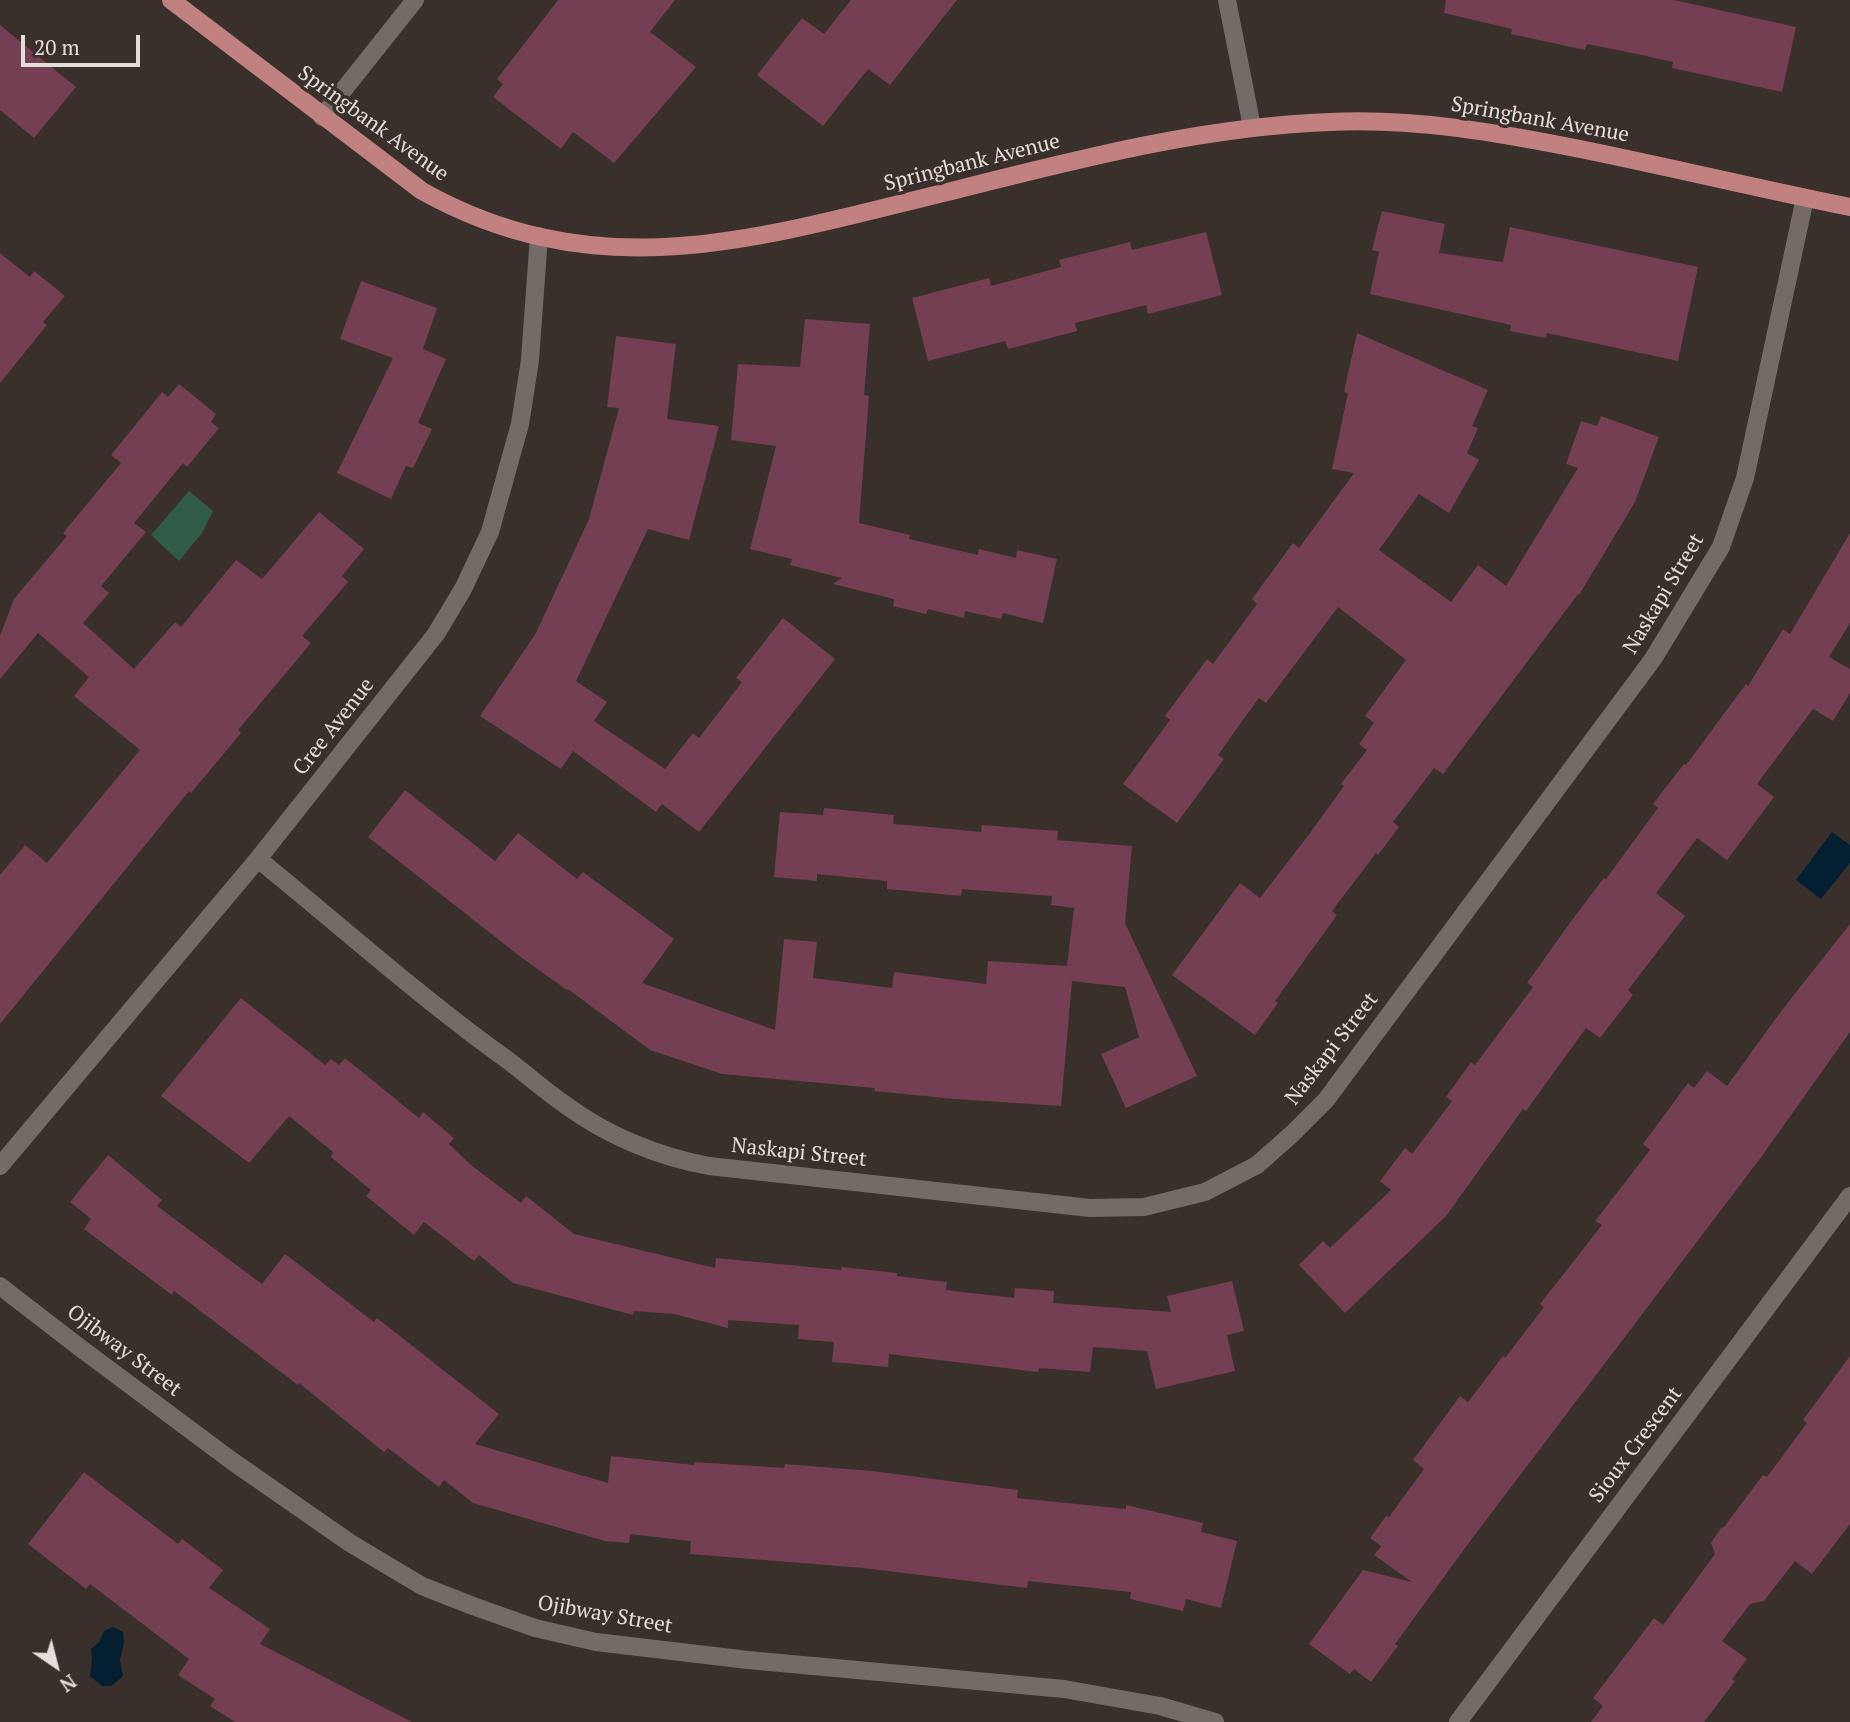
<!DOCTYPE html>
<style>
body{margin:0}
#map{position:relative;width:1850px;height:1722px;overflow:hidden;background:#39302c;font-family:"PT Serif",serif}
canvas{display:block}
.north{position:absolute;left:21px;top:1631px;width:70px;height:70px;-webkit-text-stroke:5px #39302c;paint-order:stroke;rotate:145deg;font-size:19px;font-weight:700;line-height:28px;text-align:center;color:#e4dedb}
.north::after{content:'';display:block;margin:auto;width:24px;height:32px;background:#e4dedb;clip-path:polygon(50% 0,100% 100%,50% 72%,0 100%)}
.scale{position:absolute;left:21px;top:35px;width:119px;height:32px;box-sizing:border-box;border:4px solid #e4dedb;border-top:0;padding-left:9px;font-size:21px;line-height:24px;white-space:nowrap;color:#e4dedb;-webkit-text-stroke:5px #39302c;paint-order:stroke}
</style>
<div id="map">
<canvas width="1850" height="1722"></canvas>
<div class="north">N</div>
<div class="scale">20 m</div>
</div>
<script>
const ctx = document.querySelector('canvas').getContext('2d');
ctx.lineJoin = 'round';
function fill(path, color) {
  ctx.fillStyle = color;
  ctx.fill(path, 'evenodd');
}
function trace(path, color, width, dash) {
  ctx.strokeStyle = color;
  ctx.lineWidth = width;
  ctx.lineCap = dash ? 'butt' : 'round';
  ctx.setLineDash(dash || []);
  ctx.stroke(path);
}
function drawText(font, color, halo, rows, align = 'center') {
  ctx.font = font + ' "PT Serif",serif';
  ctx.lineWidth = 7;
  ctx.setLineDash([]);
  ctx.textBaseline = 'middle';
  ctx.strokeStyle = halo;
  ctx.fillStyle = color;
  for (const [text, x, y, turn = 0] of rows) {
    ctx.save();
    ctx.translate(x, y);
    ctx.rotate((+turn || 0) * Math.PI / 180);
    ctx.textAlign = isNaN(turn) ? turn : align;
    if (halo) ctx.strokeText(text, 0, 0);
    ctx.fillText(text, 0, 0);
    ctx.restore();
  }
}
fill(new Path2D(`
 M189,491L213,511L202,533L179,561L151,535Z`), '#305b46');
fill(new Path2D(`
 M1832,832L1850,845V863L1821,899L1796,880Z
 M113,1627L123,1632L124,1642L120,1660L123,1676L111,1686H102L90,1676L92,1659L91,1649L99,1642L104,1631Z`), '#041f31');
fill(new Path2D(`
 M558,0H675L650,32L696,67L614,163L573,132L561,149L493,97L503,84L497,79Z
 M851,0H957L890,85L868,69L823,126L757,75L802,18L824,34Z
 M1446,0H1674L1796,27L1782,92L1672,68L1673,62L1637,54L1587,44L1585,50L1511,34L1512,29L1444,13Z
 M0,25L76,87L34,138L0,110Z
 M1382,211L1445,224L1439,253L1503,262L1510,227L1698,267L1678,361L1547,333L1546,338L1510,331L1511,325L1370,294L1379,252L1372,250Z
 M1206,232L1222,295L1148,314L1146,305L1075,323L1077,331L1008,349L1005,341L928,361L912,298L989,278L991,286L1061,267L1059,260L1130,242L1132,250Z
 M0,253L30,277L34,271L65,296L43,322L47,325L0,383Z
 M361,281L437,308L423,349L446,359L418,423L432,429L413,468L406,466L391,499L337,473L393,358L340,339Z
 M805,319L870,324L864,395L869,396L859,523L910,535L909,539L978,555L979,549L1016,558L1017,550L1057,559L1043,623L1003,613L1001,619L965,611L964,618L928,609L926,614L893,606L894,599L833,584L842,578L790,565L792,559L750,549L776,446L731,440L738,364L800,367Z
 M1357,333L1488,390L1472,426L1478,428L1467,453L1479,460L1449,513L1419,494L1379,550L1451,602L1478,565L1506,586L1578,468L1566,464L1581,421L1597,426L1601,416L1659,437L1635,502L1579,595L1578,594L1443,774L1434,768L1393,822L1399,827L1378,855L1376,853L1332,911L1337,915L1275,1001L1278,1003L1255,1035L1172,975L1240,883L1260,898L1310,833L1344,786L1341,784L1367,750L1359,744L1374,723L1365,716L1406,660L1338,607L1266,703L1259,698L1240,724L1218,755L1224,759L1177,823L1123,784L1170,720L1165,716L1207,659L1213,664L1257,604L1252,599L1293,543L1299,548L1354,473L1332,469L1348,393L1344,392Z
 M616,336L676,344L667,419L719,426L689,540L648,529L576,681L607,702L594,721L665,769L693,733L699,738L742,682L736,678L783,618L835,659L699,832L662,804L656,812L573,751L561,769L480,716L536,633L589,519L619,408L607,407Z
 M179,384L216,414L211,422L219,428L187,467L183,463L134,523L146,532L101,586L109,593L83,623L134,669L175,622L181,627L236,560L262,579L319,512L364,549L342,576L348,582L302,636L311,643L238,730L241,733L191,793L189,791L0,1024V875L25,845L47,863L140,750L74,696L89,677L38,633L0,679V636L14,599L67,536L63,533L121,463L111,455L162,392L168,397Z
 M1850,533V623L1829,657L1850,669V693L1833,721L1813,709L1757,784L1774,797L1727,860L1697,838L1656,893L1685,916L1628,990L1633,995L1600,1038L1586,1028L1526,1111L1523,1109L1446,1216L1345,1313L1299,1265L1323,1241L1330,1248L1391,1190L1380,1181L1405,1148L1412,1154L1452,1101L1446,1097L1471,1062L1475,1065L1533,987L1527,983L1572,920L1604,878L1606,879L1658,808L1653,804L1684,764L1686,765L1746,684L1748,686L1783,629L1790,634Z
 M405,790L495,861L518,833L577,879L583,872L674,939L642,983L775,1030L784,939L817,942L813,978L892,988L894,972L986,984L988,961L1067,966L1074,908L1051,905L1052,896L962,889L961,896L887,889V881L817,874V881L774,877L780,812L823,815L824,808L894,815L893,824L930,827L981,832L982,825L1058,831L1057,840L1132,846L1125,923L1197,1076L1126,1108L1101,1054L1139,1037L1125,987L1072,981L1061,1106L955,1099L874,1091L875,1088L722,1074L650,1050L568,989L567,990L522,958L368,837Z
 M1850,924V1032L1762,1156L1471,1540L1395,1644L1398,1646L1371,1682L1354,1669L1350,1674L1309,1644L1363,1570L1412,1582L1374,1555L1381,1546L1370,1538L1386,1516L1389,1517L1424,1469L1413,1460L1460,1396L1468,1402L1503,1356L1505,1358L1544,1307L1540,1304L1602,1225L1595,1221L1650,1150L1643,1144L1688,1083L1694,1088L1707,1071L1727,1086L1782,1010Z
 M241,998L325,1065L331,1059L339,1065L345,1058L419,1118L423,1112L454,1138L449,1144L471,1165L521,1203L526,1196L574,1234L715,1268L716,1258L841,1270L842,1267L897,1273V1276L947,1282L946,1290L1014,1298L1015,1288L1054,1291L1053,1303L1171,1312L1167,1296L1232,1281L1244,1331L1227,1335L1235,1371L1156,1389L1147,1351L1093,1347L1090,1372L1039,1368L1038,1372L889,1354L888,1367L832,1362L834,1342L798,1339L799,1325L728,1320V1328L674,1314L634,1311L633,1315L513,1283L479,1255L474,1261L424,1222L414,1235L366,1196L371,1190L331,1157L333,1152L289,1116L249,1163L161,1096Z
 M108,1155L162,1200L157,1206L262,1284L285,1254L374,1322L377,1318L499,1414L475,1444L608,1483L611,1456L694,1465V1462L784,1468L785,1464L872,1471L1018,1490L1017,1498L1126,1509V1505L1203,1523L1201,1532L1237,1541L1221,1608L1186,1599L1183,1611L1130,1599L1131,1592L1028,1581L1027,1588L863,1568L690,1554L691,1541L630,1534L629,1543L605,1541L473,1503L444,1480L439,1487L388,1448L384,1452L299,1383L298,1385L174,1291L172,1295L84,1229L91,1219L70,1202Z
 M1850,1356V1524L1812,1574L1795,1561L1764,1601L1750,1604L1722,1641L1747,1659L1732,1679L1735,1681L1704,1722H1591L1603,1706L1593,1698L1654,1618L1663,1625L1715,1554L1711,1543L1721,1528L1724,1527L1763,1475L1767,1477L1807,1423L1803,1420Z
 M84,1472L178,1544L182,1539L223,1570L209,1588L270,1629L260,1644L412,1722H235L210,1706L215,1699L178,1675L189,1659L90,1584L86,1589L28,1544Z`), '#743e53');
trace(new Path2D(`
 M1227,0L1252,127
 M322,117L415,0
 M258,859C337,923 413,991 495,1051C520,1068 542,1089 567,1106C608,1136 659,1157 709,1166L1090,1208L1144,1207L1205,1192L1257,1165L1292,1134L1326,1100L1653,659L1721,547L1745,478L1805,198
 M0,1166L258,859L436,634L463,589L490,532L520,424L530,360L539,236
 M0,1286L79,1347L232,1461L350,1543L422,1586L473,1606L535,1628L596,1642L748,1660L1064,1689L1160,1706L1215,1722
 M1458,1722L1850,1196`), '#756b66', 18);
trace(new Path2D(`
 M171,0L422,191C594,287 749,241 927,197C1060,164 1193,127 1330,122C1417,118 1500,133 1585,150C1673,168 1761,189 1850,207`), '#c18180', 18);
drawText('21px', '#e4dedb', '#39302c', [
 ["Springbank Avenue",1540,120,10],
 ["Springbank Avenue",373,124,36],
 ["Springbank Avenue",972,163,-14],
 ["Naskapi Street",1664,594,-59],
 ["Cree Avenue",334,727,-52],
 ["Naskapi Street",1332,1049,-52],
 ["Naskapi Street",799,1153,6],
 ["Ojibway Street",124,1351,37],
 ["Sioux Crescent",1636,1445,-53],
 ["Ojibway Street",605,1615,10]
]);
</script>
